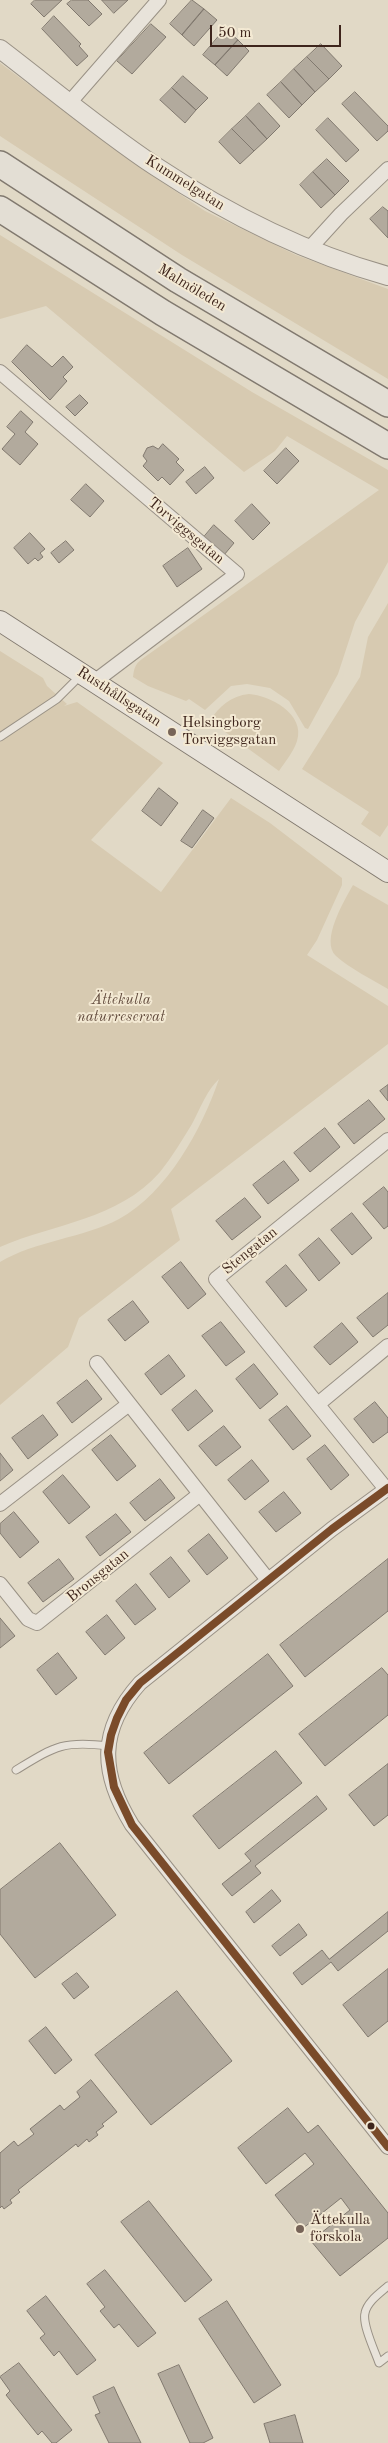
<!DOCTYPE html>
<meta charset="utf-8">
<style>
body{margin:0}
#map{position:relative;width:388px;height:2443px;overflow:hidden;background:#e1d9c6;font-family:"Old Standard TT",serif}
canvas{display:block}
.scale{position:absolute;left:210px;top:25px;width:131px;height:22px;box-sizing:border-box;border:2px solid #3e251c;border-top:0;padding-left:6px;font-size:15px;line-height:18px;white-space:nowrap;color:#3e251c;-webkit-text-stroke:4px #f3e9d3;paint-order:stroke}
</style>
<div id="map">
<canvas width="388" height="2443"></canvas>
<div class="scale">50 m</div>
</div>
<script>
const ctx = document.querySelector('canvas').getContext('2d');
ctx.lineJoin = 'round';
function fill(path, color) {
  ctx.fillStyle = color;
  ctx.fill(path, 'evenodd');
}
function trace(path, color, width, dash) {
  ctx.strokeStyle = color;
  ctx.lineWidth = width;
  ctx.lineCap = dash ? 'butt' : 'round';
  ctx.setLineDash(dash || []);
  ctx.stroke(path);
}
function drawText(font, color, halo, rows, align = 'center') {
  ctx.font = font + ' "Old Standard TT",serif';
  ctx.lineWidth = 4;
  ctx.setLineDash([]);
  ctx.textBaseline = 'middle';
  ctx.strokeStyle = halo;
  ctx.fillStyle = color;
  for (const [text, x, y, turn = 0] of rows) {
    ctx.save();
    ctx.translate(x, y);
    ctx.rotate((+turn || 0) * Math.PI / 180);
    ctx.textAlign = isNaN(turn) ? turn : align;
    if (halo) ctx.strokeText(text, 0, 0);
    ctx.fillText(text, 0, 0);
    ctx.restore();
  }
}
fill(new Path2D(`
 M0,63L141,168L205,211L296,255L388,289V379L182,255L0,136Z
 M0,235L252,392L388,470V562L355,622L338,674L308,729L305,728L289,701L270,688L247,684L231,686L205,710L189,699L186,701L148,686L133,677C134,669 135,664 142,659L379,490L287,436L275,451L244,472L46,306L0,319Z
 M388,603V825L380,837L361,824L369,812L302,769L360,677L368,637Z
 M0,651L43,678L47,686L67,704L64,706L77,702L163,763L91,840L161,892L231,798L270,823L342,878V885L317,940L307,955L388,1006V1044L171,1209L180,1240L79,1318L68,1347L0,1405V1262C35,1241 83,1238 119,1219C167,1193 202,1129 219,1079C207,1090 200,1109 192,1124C182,1140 172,1157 160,1172C118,1220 55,1223 0,1247Z
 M249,694C269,695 306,714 297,741C294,751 285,762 279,771L210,721C219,706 231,696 249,694Z
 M353,885L388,905V989C373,980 349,968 336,956C320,941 344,901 353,885Z`), '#d7cab1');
const building = new Path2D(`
 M35,0H62L44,17L31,4Z
 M72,0H88L102,14L89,26L67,4Z
 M102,0H128L114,13Z
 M192,0L204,9L182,35L170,24Z
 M204,9L217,20L194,46L182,35Z
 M54,16L81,44L79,46L88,56L77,66L42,29Z
 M151,24L166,37L132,74L117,61Z
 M225,29L238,40L215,65L203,55Z
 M238,40L249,51L227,76L215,65Z
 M321,44L342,66L329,79L307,57Z
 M307,57L329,79L315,92L294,69Z
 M294,69L315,92L302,105L281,82Z
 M183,76L208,98L196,110L172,88Z
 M281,82L302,105L289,118L267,95Z
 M172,88L196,110L185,123L160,100Z
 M355,92L388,126V131L377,141L342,104Z
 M259,103L280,126L267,139L246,116Z
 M246,116L267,139L254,151L232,129Z
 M328,118L359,150L346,162L316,130Z
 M232,129L254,151L240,164L219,142Z
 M327,159L349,181L335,195L313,172Z
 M313,172L335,195L321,208L300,185Z
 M383,207L388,211V238L370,219Z
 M27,345L52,367L63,356L73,367L63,377L67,381L50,400L12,362Z
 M80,395L88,403L75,416L66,407Z
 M21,411L33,422L25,432L38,444L20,465L2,449L15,434L7,427Z
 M163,444L179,459L176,462L184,470L170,485L162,477L158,481L143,466L147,461L143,456L147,448L153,446L158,449Z
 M286,448L299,461L277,484L264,471Z
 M205,467L214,478L196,494L186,482Z
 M86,484L104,501L90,517L71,500Z
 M252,504L270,523L253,540L235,521Z
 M214,525L234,543L224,555L204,537Z
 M30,533L45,549L40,553L43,557L38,561L35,558L28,564L14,548Z
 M66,541L74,550L59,563L51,553Z
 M188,548L202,569L177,587L163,566Z
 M159,788L178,803L161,826L142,811Z
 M203,810L214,818L192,848L181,841Z
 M388,1085V1101L380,1091Z
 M369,1100L385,1119L354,1144L338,1124Z
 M325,1128L340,1147L310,1172L294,1153Z
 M284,1161L299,1180L268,1204L253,1185Z
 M384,1187L388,1192V1226L384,1229L363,1204Z
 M245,1198L261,1217L232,1240L216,1221Z
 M352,1213L372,1238L352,1255L331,1230Z
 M319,1238L340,1263L319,1281L299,1255Z
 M181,1262L206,1294L188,1309L162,1277Z
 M286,1265L307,1290L286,1307L266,1282Z
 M388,1293V1325L373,1337L357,1318Z
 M133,1301L149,1322L125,1341L108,1320Z
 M221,1322L245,1352L226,1366L202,1336Z
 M342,1323L358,1342L330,1365L314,1347Z
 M169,1355L185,1376L161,1395L145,1374Z
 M254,1364L278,1394L260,1409L236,1379Z
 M87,1380L102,1399L72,1423L57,1403Z
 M196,1390L213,1411L188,1431L172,1410Z
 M375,1402L388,1418V1432L373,1443L354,1419Z
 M287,1406L311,1436L293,1450L269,1420Z
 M43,1415L58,1435L28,1459L12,1438Z
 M224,1426L241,1447L216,1466L199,1446Z
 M111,1435L136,1466L117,1481L92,1450Z
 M325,1445L349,1475L331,1490L307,1459Z
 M0,1453L13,1470L0,1481Z
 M252,1460L269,1481L245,1500L228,1480Z
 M63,1475L90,1507L69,1524L43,1492Z
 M160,1479L175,1498L145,1521L130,1503Z
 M284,1492L301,1513L276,1532L259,1512Z
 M14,1512L39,1542L20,1558L0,1533V1524Z
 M116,1514L131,1532L100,1556L86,1537Z
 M209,1534L228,1558L207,1575L188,1551Z
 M171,1557L190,1581L169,1598L150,1574Z
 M59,1559L74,1579L43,1602L28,1583Z
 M388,1559V1611L305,1677L280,1645Z
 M136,1584L156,1609L135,1625L116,1601Z
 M107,1615L125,1638L105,1655L86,1632Z
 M0,1618L15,1636L0,1648Z
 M58,1653L77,1678L56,1695L37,1670Z
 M268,1654L293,1686L169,1784L144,1753Z
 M382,1668L388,1675V1715L325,1766L299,1734Z
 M276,1751L302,1783L219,1849L193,1816Z
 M388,1764V1815L374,1826L349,1795Z
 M317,1796L327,1809L255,1866L261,1873L232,1896L222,1884L251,1861L245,1854Z
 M60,1843L116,1915L35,1978L0,1934V1890Z
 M272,1890L281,1901L254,1923L246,1912Z
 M388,1912V1931L338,1971L331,1962L302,1985L293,1973L322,1950L329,1959Z
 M299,1924L307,1935L280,1956L272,1946Z
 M388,1969V2021L368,2037L343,2005Z
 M77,1973L89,1987L74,1999L62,1984Z
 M177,1991L232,2061L151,2125L95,2055Z
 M46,2027L72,2060L55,2074L29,2041Z
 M91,2080L117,2112L102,2124L104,2126L96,2132L98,2135L89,2142L87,2139L78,2147L76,2144L18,2190L20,2192L10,2200L12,2203L4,2209L2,2206L0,2208V2153L14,2141L18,2146L34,2134L30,2129L60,2105L64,2110L80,2097L77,2092Z
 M288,2108L308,2133L318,2125L388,2213V2238L340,2276L311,2241L350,2210L341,2198L302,2229L275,2195L314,2164L305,2153L266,2184L238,2148Z
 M149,2201L212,2280L185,2302L121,2222Z
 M105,2270L156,2333L138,2347L119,2324L114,2328L100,2311L105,2307L87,2284Z
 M46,2296L96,2360L77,2375L59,2351L54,2356L40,2338L45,2334L27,2311Z
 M227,2301L281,2385L254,2403L199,2319Z
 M19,2363L72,2430L56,2443H52L42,2431L38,2435L6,2395L10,2391L0,2377Z
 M179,2365L213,2438L203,2443H190L158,2374Z
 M114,2387L119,2398L141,2443H109L95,2415L100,2413L93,2397Z
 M295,2415L303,2443H270L264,2424Z`);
fill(building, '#b2aa9d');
trace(building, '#81796f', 1);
const service = new Path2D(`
 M0,737L57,699L81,675
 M16,1770C54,1747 63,1740 108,1746
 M388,2286C380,2293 367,2302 365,2313C362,2325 375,2351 379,2363L388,2356`);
const minor = new Path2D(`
 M70,102L159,0
 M310,248L341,214L388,169
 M0,372L237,574L94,682
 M97,1363L268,1580
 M318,1404L388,1346
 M388,1488L332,1529L140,1683C98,1730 100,1773 132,1825L388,2147
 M386,1489L216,1279L388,1140
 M0,1504L129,1404
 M0,1584L28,1619L37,1623L200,1494`);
const tertiary = new Path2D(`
 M0,49C51,88 101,130 155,166C226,213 305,253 388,276`);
const secondary = new Path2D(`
 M0,621L388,872`);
const motorway = new Path2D(`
 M0,164L178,280L388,404
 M0,209L163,313L388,446`);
trace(service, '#999185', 9);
trace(minor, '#999185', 16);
trace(tertiary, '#999185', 20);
trace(secondary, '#81796f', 22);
trace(motorway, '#81796f', 28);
trace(service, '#e8e3da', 7);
trace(minor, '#e8e3da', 14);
trace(tertiary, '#e8e3da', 18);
trace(secondary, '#e8e3da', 20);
trace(motorway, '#e3ded4', 25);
trace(new Path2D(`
 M388,1488L332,1529L140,1683L126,1700L117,1718L111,1735L108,1752L114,1787L132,1825L388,2147`), '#7a4b2a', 8);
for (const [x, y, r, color] of [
 [172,732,5,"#776458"],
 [371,2126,4.5,"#3e251c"],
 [300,2229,5,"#776458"]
]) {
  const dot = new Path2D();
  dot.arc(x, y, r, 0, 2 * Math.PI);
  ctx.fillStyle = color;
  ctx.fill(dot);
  trace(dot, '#f3e9d3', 2);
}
drawText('15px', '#3e251c', '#f3e9d3', [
 ["Kummelgatan",185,183,32],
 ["Malmöleden",192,288,31],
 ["Torviggsgatan",186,531,40],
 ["Rusthållsgatan",119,697,33],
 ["Stengatan",250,1251,-39],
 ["Bronsgatan",98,1576,-39]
]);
drawText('15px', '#3e251c', '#f3e9d3', [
 ["Helsingborg",182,723],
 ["Torviggsgatan",182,740],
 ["Ättekulla",310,2220],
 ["förskola",310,2237]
], 'left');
drawText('italic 15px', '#624b3d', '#f3e9d3', [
 ["Ättekulla",121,1000],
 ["naturreservat",121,1017]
]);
</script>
